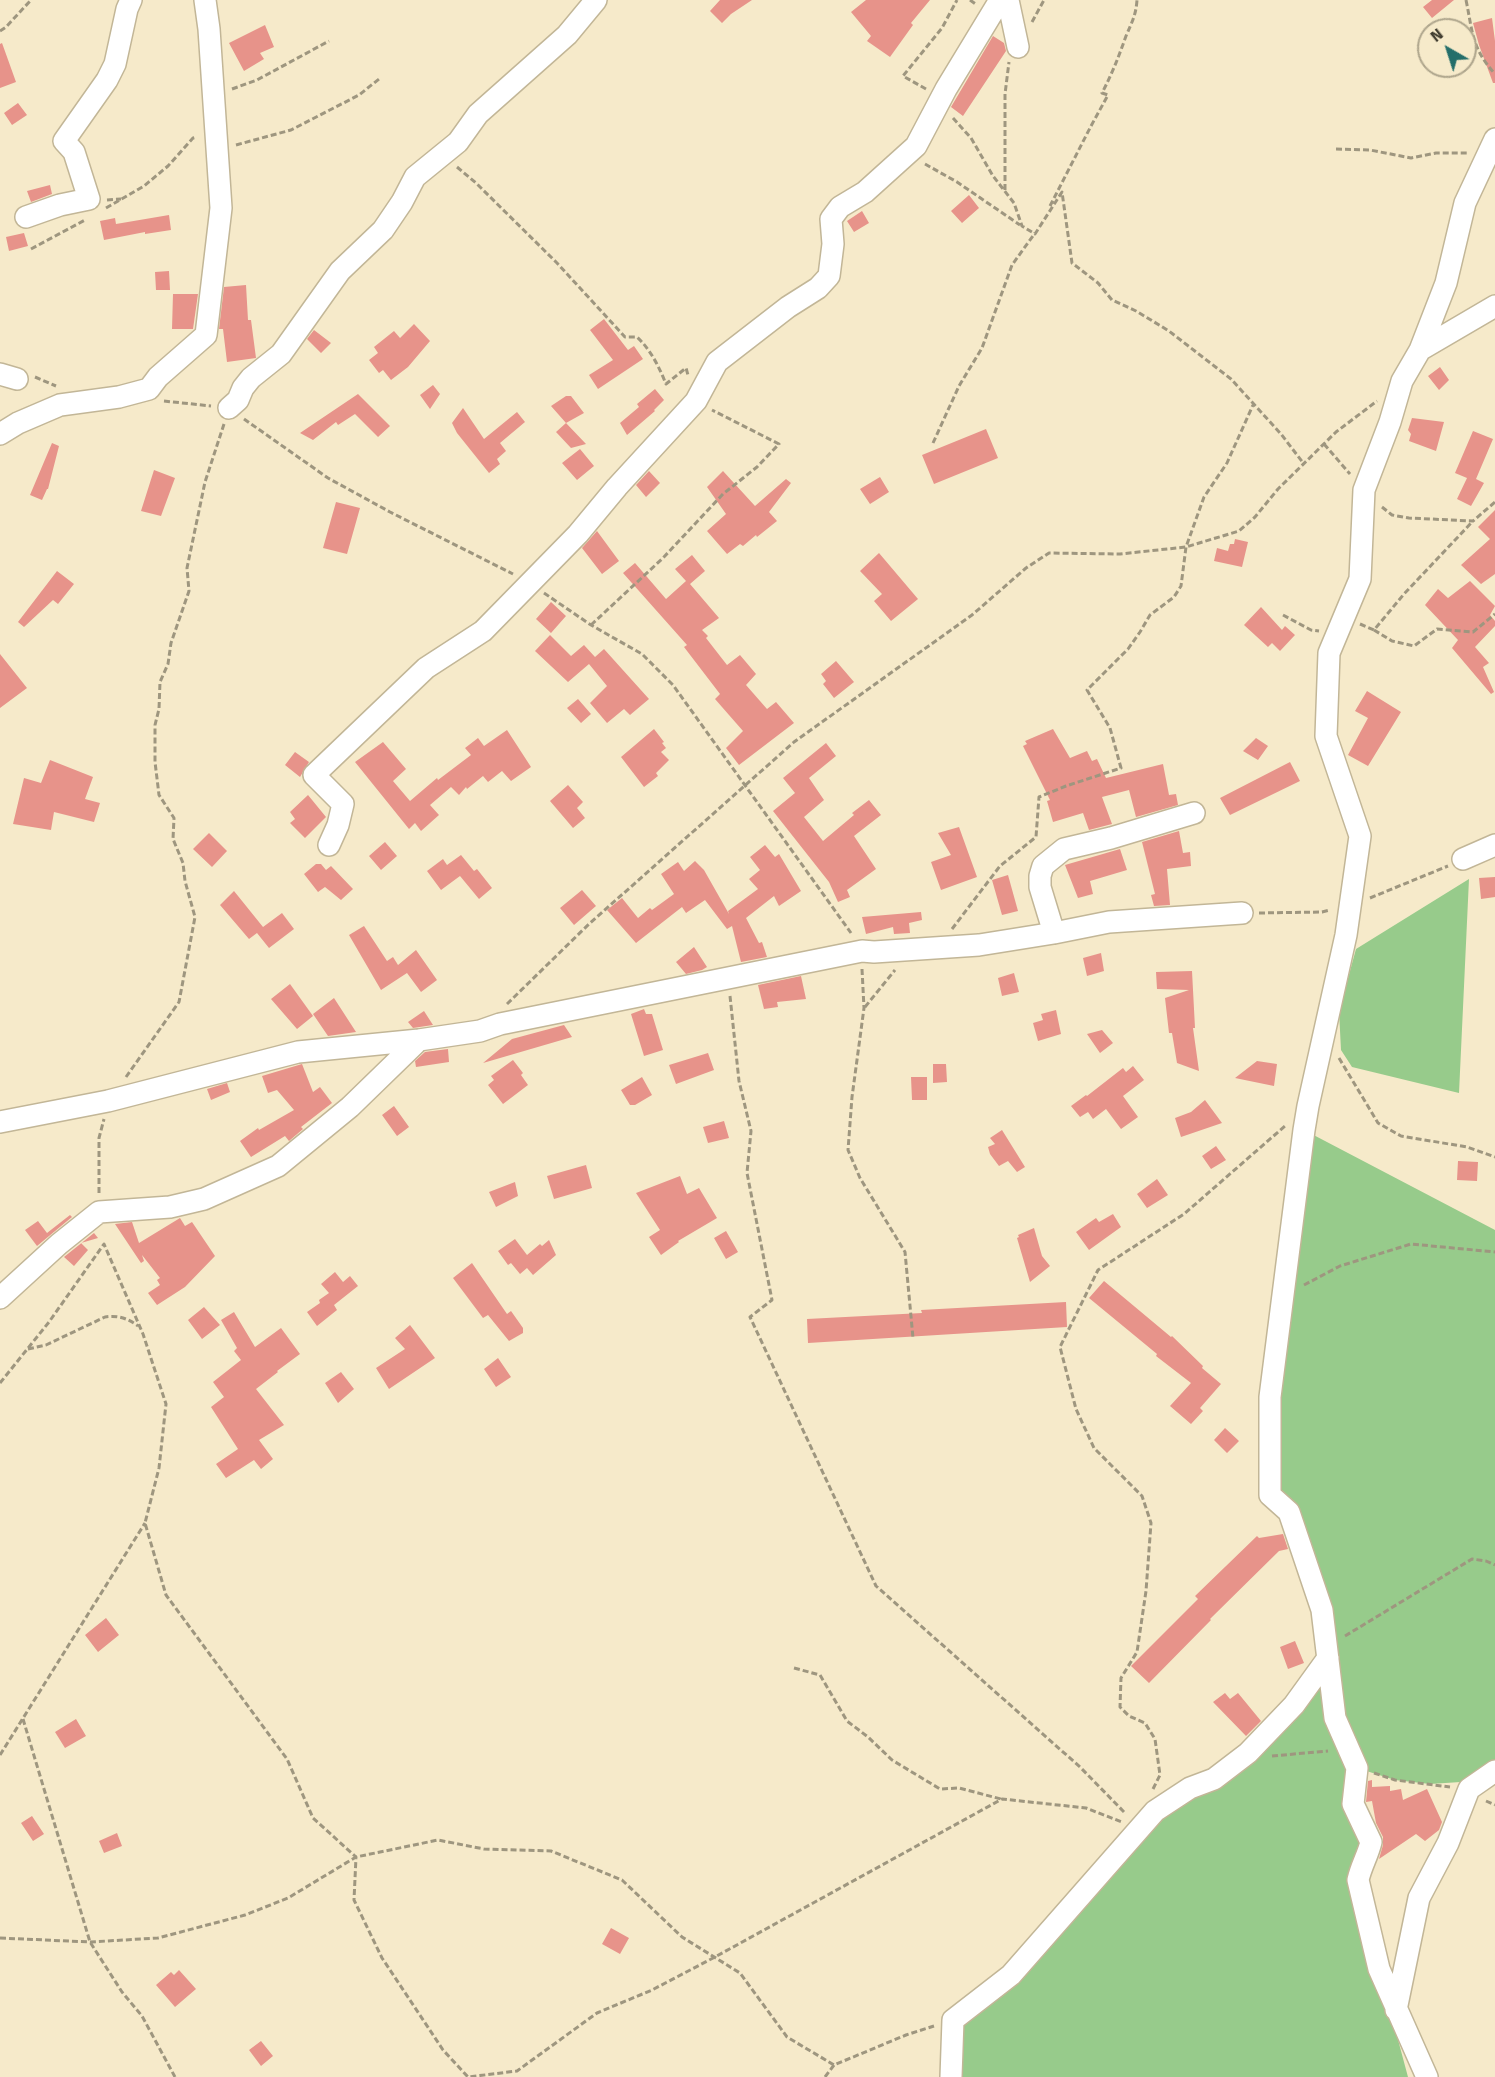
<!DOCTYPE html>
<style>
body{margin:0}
#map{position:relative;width:1495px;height:2077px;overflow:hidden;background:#f6eaca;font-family:"Fira Sans",sans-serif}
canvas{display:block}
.north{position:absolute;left:1417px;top:18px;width:60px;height:60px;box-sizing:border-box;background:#f6eaca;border:2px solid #aea58c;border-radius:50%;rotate:321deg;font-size:16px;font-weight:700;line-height:24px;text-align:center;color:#413d30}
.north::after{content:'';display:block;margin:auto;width:21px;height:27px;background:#246e6a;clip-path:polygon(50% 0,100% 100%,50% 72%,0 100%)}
</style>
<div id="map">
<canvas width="1495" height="2077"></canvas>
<div class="north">N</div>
</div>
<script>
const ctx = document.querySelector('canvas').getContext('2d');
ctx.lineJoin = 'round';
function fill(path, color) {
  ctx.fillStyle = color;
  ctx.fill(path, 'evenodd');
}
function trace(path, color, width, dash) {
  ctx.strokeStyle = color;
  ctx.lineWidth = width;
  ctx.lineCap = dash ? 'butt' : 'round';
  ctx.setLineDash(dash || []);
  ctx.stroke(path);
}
fill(new Path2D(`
 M1469,879L1459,1093L1352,1067L1341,1050L1339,1011L1356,949Z
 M1304,1130L1495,1230V1769L1476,1781L1430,1784L1395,1780L1357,1768L1371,1842L1358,1880L1379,1969L1408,2077H952L953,2020L1011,1975L1155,1811L1227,1770L1328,1658L1322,1610L1270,1495Z`), '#97cb8b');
fill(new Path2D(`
 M720,0H752L731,14L722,23L710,11Z
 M866,0H930L911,23L913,25L890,57L867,41L871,36L851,12Z
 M1432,0H1454L1432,18L1423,7Z
 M1492,18L1495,41V83H1493L1479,45L1473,23Z
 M265,25L274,47L260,53L264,59L244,71L229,43Z
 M993,36L1004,43L1006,51L963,116L951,107Z
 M2,43L16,82L0,88V44Z
 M18,103L27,115L12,125L4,113Z
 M50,185L52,194L31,202L27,191Z
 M969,195L979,208L962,223L951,211Z
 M862,211L869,223L854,232L847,221Z
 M169,215L171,230L145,234V232L104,240L100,221L115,218L116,224Z
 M24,233L28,246L9,251L6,237Z
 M169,271L170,290H156L155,272Z
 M246,285L248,320H251L256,358L227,362L223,329H219L224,287Z
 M173,294H198L193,329H172Z
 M604,319L628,350L634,346L643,359L598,389L589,375L613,360L590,330Z
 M414,324L430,341L408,367L391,380L383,370L379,373L369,360L378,353L374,347L394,331L400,338Z
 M314,330L331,343L321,353L307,339Z
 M1440,367L1449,380L1439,390L1428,376Z
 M433,385L440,394L430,409L420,395Z
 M655,389L664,400L654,410L655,411L627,435L620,423L639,407L637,404Z
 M358,394L390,426L378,437L355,414L338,425L336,422L313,440L300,433Z
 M566,396H571L584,413L566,423L551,406Z
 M463,408L484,439L517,412L525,422L500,443L506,451L497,459L500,464L489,473L457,433L452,423Z
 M1412,418L1444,422L1436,451L1409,441L1411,434L1408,430Z
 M566,423L586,444L571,448L556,432Z
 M986,429L998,458L934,484L922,455Z
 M1473,431L1493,439L1476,479L1484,483L1471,506L1457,499L1467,478L1455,473Z
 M52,443L59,446L48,489H47L42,500L30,495Z
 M580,449L594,466L577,480L562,463Z
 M154,470L175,478L161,516L141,511Z
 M649,471L660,483L646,497L636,485Z
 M723,471L755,506L786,479L791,483L769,512L777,521L757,537L756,535L743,546L740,544L727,554L707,531L726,514L707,487Z
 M880,477L889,492L870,504L860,489Z
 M336,502L360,508L347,554L323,548Z
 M1495,510V574L1481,584L1461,565L1490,539L1478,527Z
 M597,531L619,561L602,574L582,548Z
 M1235,539L1248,542L1242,567L1214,561L1217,548L1228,551L1230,544H1234Z
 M879,553L918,599L891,621L874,601L882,594L860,571Z
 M692,555L705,571L690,584L719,618L702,630L708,636L706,638L727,665L740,655L756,674L746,685L767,709L776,702L794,723L739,765L726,748L743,731L715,699L720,694L684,647L687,645L623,573L635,563L666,599L686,581L675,569Z
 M57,571L74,584L58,604L53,600L24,627L18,622Z
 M1470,581L1495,606L1490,615L1495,621V626L1475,647L1489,663L1483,667L1494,692L1491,694L1452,648L1458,640L1425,605L1438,589L1448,598Z
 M551,602L566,616L551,633L536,619Z
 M1261,607L1282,630L1285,626L1295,635L1280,651L1272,643L1268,647L1244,625Z
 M550,635L571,656L584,645L595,657L604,649L649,699L630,715L624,709L607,723L590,703L607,686L589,664L568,682L535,651Z
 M0,654L27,688L0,708Z
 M836,661L854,682L834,698L823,684L826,681L821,674Z
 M1367,691L1401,712L1368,766L1348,755L1368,718L1355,711Z
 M578,699L591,714L581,723L567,708Z
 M654,729L664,742L662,743L666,748L661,752L669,760L656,773L658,776L644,787L621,757Z
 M1053,729L1070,758L1087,751L1092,761L1097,759L1106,778L1163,764L1169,795L1176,794L1178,805L1136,817L1129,790L1102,797L1112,824L1089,830L1083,813L1053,822L1047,801L1050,800L1023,746L1027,744L1025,741Z
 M507,730L531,767L511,781L502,771L488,782L483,776L467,789L466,787L459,795L451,787L430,805L439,815L421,831L415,823L409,829L355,762L383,742L406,769L393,781L410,801L437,778L438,780L471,755L465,748L478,738L484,746Z
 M1256,738L1268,746L1258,760L1243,751Z
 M826,743L836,756L809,778L824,800L804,817L823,841L854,815L852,813L869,800L881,815L854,836L876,869L847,890L850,897L838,902L829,882L773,811L795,793L783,778Z
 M295,752L309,762L300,777L285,765Z
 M50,760L93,777L85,799L100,803L94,822L54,812L51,830L13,824L24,778L41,783Z
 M1290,762L1300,781L1230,815L1220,798Z
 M568,785L583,802L577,808L585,818L573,828L550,801Z
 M308,795L326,817L305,838L290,823L295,819L290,812Z
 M959,827L977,877L941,890L931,862L951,855L938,833Z
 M1179,831L1183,853L1190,852L1191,866L1167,869L1170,905L1154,906L1151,895L1155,894L1142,842Z
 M209,833L227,851L212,867L193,849Z
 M385,842L397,856L381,870L369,856Z
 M765,845L775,857L779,854L801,891L779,906L774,896L746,918L759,943L762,942L767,957L741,962L732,926L727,929L705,900L686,913L682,907L636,943L607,910L622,898L638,918L650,908L652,910L674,894L661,874L678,862L684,871L695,861L704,870L729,914L728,911L758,889L749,879L760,870L750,857Z
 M1120,849L1127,870L1090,881L1093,894L1078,898L1065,865Z
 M461,855L474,871L477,869L492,888L479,899L460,876L441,890L427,871L443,859L447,865Z
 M316,864H321L326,870L331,866L353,889L341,900L325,887L318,892L304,874Z
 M1008,875L1018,911L1002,915L992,880Z
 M1495,877V897L1481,899L1479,878Z
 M582,890L596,906L574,925L560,908Z
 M234,891L263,927L282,913L294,929L269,948L257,933L249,939L220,905Z
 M921,912L922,920L909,923L910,933L894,934L893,927L866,934L862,917Z
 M364,926L387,961L393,957L398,965L416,950L437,980L421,992L407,973L381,990L349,935Z
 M694,947L707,967L702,970L686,974L676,962Z
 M1101,953L1104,971L1087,976L1083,958Z
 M1192,971L1195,1028H1193L1199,1071L1177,1063L1172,1033H1169L1165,998L1189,990L1157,989L1156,972Z
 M1014,973L1019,992L1002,996L998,978Z
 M801,976L806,999L777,1002L778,1007L764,1009L758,985Z
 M290,984L313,1016L297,1029L271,999Z
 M334,998L356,1032L328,1036L313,1014Z
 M644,1009L646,1014H652L663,1050L644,1056L631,1014Z
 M1056,1010L1061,1034L1038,1041L1033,1023L1043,1020L1041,1014Z
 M424,1011L433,1025L413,1028L408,1022Z
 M564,1025L572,1037L483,1063L512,1039Z
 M1102,1030L1113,1043L1100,1053L1087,1034Z
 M448,1049L449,1062L416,1067L415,1061L425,1052Z
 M708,1053L714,1070L676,1084L669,1065Z
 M513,1060L523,1073L521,1075L528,1085L503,1104L488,1085L494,1080L491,1076Z
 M1257,1061L1277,1064L1274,1086L1235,1078Z
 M302,1064L313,1092L320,1087L332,1103L301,1127L303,1129L289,1141L285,1136L251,1157L240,1141L258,1128L259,1130L294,1110L277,1090L268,1093L262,1076Z
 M933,1064H946L947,1082L933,1083Z
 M1133,1066L1144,1080L1123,1096L1138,1117L1121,1129L1106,1109L1093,1119L1088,1112L1080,1117L1071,1106L1086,1095L1087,1096L1123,1068L1126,1072Z
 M642,1077L652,1095L635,1105H630L621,1090Z
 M911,1077H927V1100H912Z
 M227,1083L230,1092L211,1100L207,1089Z
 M1205,1100L1222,1123L1181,1137L1175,1118L1191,1112Z
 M394,1106L409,1127L397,1136L382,1115Z
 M724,1121L729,1138L708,1143L703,1127Z
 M1002,1130L1025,1167L1017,1172L1008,1161L999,1166L990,1154L988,1147L995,1144L990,1138Z
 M1216,1146L1226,1160L1211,1169L1202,1156Z
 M1458,1161L1478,1162L1477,1181L1457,1180Z
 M586,1165L592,1188L554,1199L547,1176Z
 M680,1176L687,1194L699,1188L717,1218L678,1241L679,1242L661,1255L649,1237L660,1230L636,1193Z
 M1157,1179L1168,1195L1147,1208L1137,1194Z
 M515,1182L518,1196L496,1207L489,1192Z
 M1113,1214L1121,1227L1089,1250L1076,1232L1096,1218L1099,1222Z
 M70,1215L72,1217L37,1246L25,1230L38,1221L47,1233Z
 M180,1218L185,1226L192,1222L215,1256L185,1287L157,1305L148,1293L160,1285L157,1280L160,1278L142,1255L144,1261L141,1263L115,1224L132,1222L139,1243Z
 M1034,1228L1042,1256L1050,1266L1030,1282L1017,1238L1019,1237L1018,1235Z
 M726,1231L738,1252L726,1259L714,1238Z
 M94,1233L98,1238L81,1243L88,1250L74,1266L64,1257Z
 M515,1239L527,1255L540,1244L542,1246L549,1240L556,1255L533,1275L527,1268L520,1274L511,1263L508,1265L498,1251Z
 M472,1263L507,1314L511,1311L523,1328V1333L509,1341L488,1315L483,1318L453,1278Z
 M335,1272L343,1282L350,1276L358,1286L334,1305L337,1310L317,1326L307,1312L320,1303L319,1300L329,1293L321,1284Z
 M1104,1281L1171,1337L1172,1336L1203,1366L1202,1368L1221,1384L1200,1408L1203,1411L1191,1424L1170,1406L1191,1383L1156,1356L1157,1354L1089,1298Z
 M1066,1302L1067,1327L808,1343L807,1319L922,1313L921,1310Z
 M204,1307L220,1325L202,1339L188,1320Z
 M234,1312L255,1347L281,1328L300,1354L277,1371L278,1372L256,1389L284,1425L259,1440L273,1459L261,1469L254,1460L226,1478L216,1464L238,1449L211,1407L224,1397L213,1382L241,1360L234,1351L237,1348L221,1320Z
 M410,1325L435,1358L389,1389L376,1368L405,1349L395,1338Z
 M498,1358L511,1377L496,1387L484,1369Z
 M341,1372L354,1389L338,1403L325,1383Z
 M1225,1428L1239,1441L1227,1453L1214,1440Z
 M1283,1534L1288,1549L1279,1551L1210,1619L1211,1620L1149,1683L1131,1666L1198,1599L1195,1596L1257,1536L1259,1538Z
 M106,1618L119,1635L98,1652L85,1635Z
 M1295,1641L1304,1663L1288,1669L1280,1647Z
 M1225,1693L1230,1699L1238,1693L1261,1721L1246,1736L1213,1702Z
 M76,1719L86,1736L65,1748L55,1732Z
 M1372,1780V1787L1390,1786V1791L1401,1789L1403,1800L1427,1789L1442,1822L1439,1830L1425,1841L1416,1834L1379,1859L1383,1845V1837L1376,1823L1372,1801L1366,1802L1368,1781Z
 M32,1816L44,1834L33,1841L21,1823Z
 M117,1833L122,1846L104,1853L99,1841Z
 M611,1928L629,1938L620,1954L602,1944Z
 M179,1970L196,1989L175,2007L156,1985L171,1972L174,1975Z
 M261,2041L273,2056L261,2066L249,2050Z`), '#e7938a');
const minor = new Path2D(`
 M1008,0L1018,47
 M26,217L60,205L89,199L74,152L64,141L107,80L115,64L127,9L131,0
 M1420,350L1495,306
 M0,374L17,379
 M229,408L238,400L243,388L251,378L281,354L340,271L383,230L402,202L415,177L458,142L478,114L567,35L596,0
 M0,434L18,423L60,405L119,397L149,389L158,377L206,335L221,208L209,29L205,0
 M329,845L338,825L343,804L314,775L426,668L483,631L578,534L617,487L696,401L717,362L788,307L818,288L829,276L833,244L831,219L840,207L865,192L916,146L946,89L1000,0
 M1463,859L1495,845
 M1054,933L1040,887V876L1043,866L1064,849L1111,838L1194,813
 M0,1122L108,1101L298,1052L419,1040L480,1031L500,1024L862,951L874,952L979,945L1054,933L1109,922L1242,913
 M0,1298L59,1244L99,1212L170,1207L204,1199L278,1166L350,1107L419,1040
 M1396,2010L1419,1898L1448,1843L1469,1789L1495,1771
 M951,2077L953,2020L1011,1975L1155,1811L1190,1788L1214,1779L1248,1753L1294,1705L1328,1658
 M1427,2077L1379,1969L1358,1880C1361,1866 1368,1855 1371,1842L1353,1804L1357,1768L1335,1718L1322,1610L1289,1512L1270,1495V1397L1304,1130L1308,1106L1346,935L1360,836L1326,736L1329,653L1360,579L1364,490L1390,422L1402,381L1420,350L1446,283L1465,203L1495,139`);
trace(minor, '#c2b697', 24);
trace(new Path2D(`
 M970,0L977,5
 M1466,0C1473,33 1471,47 1495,74
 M1032,22L1044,0
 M0,31L6,27L31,0
 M232,89L257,80L329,41
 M926,89L903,76L942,28L957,0
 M953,118L971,138L993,176L1014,203L1022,226L1035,234L1062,192L1072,263L1098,283L1112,300L1136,311L1169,331L1231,379L1281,434L1304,464
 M236,145L291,130L359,95L379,79
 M1336,149L1370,150L1411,158L1436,153H1468
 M925,164L957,182L1020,225
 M457,167L476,183L557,263L625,337H637C651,350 659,367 666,384L686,368L688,375
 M1005,190V94L1009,62
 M107,200L121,199
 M1050,206L1091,126L1108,95L1102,93C1112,74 1119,56 1126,36C1132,22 1136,15 1137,0
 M106,208L144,186L168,166L193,138L197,137
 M31,249L85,220
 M35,377L56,386
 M164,401L211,406
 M244,419L328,478L390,512L513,574
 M933,443L959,386L982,348L1012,265L1035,233
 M1324,444L1350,474
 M1382,507L1392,515L1409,518L1473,521L1495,502
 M544,593L591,625L642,654L673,685L851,933
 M1283,615L1311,630L1319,631
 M1360,624L1374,630L1404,594L1473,521
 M591,625L663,558L723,494L757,467L779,444L712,410
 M1374,630L1392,641L1414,646L1437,629L1473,632L1495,614
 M1370,898L1448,866
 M1259,913L1322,912L1330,910
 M952,929L1000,866L1036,837L1039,797L1066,786L1121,768L1110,728L1087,690L1128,649L1140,632L1150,615L1174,597L1181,586L1186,547L1204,497L1227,463L1253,405
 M862,969L864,1008L852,1097L848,1150L860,1178L905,1252L913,1338
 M730,996L739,1081L751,1131L747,1173L772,1300L750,1317L876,1586L1080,1767L1126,1814
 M507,1004L589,924L794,742L972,615L1026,568L1049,553L1120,554L1186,547L1239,531L1255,517L1278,489L1336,432L1377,401
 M865,1007L895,970
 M1339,1058L1378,1123L1401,1136L1467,1147L1495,1157
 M126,1077L179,1002L195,917L185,881L183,863L173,839L174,818L159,795L155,762V725L159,709L160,682L168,664L171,643L189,591L187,568L205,482L224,424
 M99,1193V1138L104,1119
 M1304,1285L1340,1266L1411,1244L1495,1252
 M28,1349L46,1345L105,1317C118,1315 127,1318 138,1326
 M0,1383L49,1322L104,1244L143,1334L166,1404L159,1468L145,1523L166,1595L287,1759L313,1818L356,1857L354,1900L382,1958L443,2050L468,2077L517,2071L597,2013L652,1990L715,1957L1002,1799L1086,1808L1122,1822
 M1345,1636L1472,1559L1486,1561L1495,1565
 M794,1668L820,1675L847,1721L868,1737L892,1760L940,1789L959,1788L1001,1799
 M23,1719L90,1942L122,1992L142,2016L175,2077
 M0,1755L145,1523
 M1272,1756L1328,1751
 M1374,1773L1395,1780L1450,1787
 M1153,1789L1160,1775L1155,1739L1145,1723L1129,1716L1120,1707L1121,1678L1137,1652L1146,1591L1151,1523L1142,1496L1094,1448L1076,1409L1060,1347L1098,1270L1184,1214L1285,1126
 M1486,1801L1495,1805
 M0,1938L90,1942L158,1938L245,1915L288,1898L356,1857L438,1840L484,1849L551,1851L622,1880L682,1937L740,1973L787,2037L834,2065L906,2035L934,2026
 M825,2077L834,2065`), '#9e967f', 3, [6, 3]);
trace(minor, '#fff', 21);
</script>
